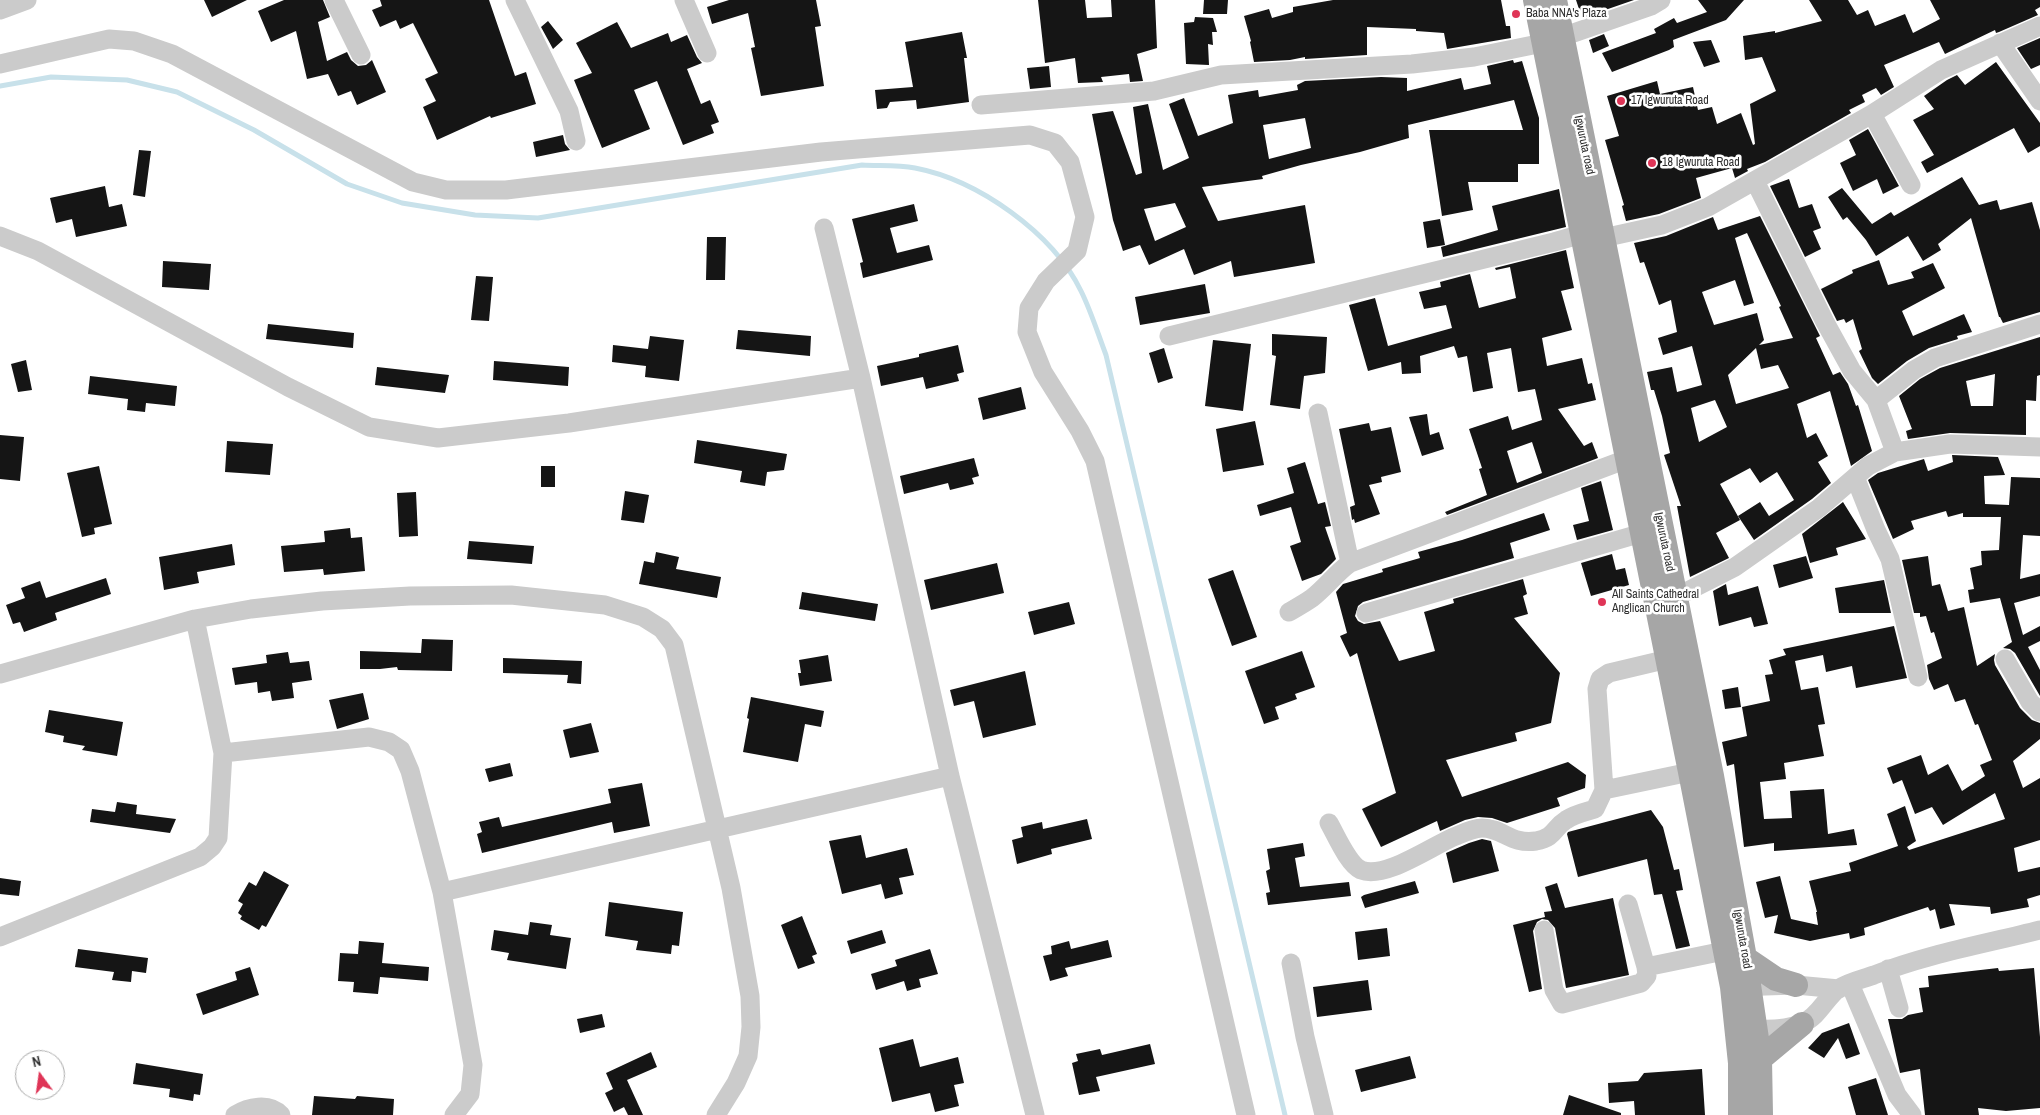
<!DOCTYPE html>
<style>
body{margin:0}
#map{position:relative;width:2040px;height:1115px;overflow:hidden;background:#fff;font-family:"Archivo Narrow",sans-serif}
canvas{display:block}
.north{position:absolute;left:15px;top:1050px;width:50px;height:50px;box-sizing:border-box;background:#fff;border:1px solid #ababab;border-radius:50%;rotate:346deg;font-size:14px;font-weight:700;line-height:20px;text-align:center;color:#2e2e2e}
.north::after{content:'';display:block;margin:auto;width:18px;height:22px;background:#df3557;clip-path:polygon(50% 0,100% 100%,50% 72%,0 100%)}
</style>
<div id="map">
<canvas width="2040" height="1115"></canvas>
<div class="north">N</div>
</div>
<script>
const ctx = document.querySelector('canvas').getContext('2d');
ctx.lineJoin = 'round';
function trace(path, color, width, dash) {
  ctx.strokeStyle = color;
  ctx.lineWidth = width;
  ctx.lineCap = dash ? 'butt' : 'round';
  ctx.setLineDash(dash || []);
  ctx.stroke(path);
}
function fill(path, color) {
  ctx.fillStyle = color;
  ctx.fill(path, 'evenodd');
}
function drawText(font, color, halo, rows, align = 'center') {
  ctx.font = font + ' "Archivo Narrow",sans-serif';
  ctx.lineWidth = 5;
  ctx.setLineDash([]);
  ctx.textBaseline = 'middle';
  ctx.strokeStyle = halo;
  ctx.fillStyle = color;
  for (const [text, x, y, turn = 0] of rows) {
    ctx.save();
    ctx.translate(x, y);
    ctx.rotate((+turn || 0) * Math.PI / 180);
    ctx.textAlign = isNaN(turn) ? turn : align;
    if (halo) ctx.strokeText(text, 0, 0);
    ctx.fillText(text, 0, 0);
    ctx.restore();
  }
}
trace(new Path2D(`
 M0,86L51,77L127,80L177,92L254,130L347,184L402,203L475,215L538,218L862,165C879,166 898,165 915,168C978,180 1053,233 1081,291C1091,311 1098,334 1106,355L1285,1115`), '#c8e1ea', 5);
fill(new Path2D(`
 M204,0H247L212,17Z
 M284,0H323L330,17L318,22L327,61L347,52L351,60L358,66L366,65L372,60L386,92L357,105L351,91L338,96L328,74L307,79L296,31L271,42L258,11Z
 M380,0H489L515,76L526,72L536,104L491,118L490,116L437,140L423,107L436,101L425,79L438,73L413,23L400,29L396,20L380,27L372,10L382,6Z
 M729,0H816L821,26L815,27L824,86L761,96L751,48L755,47L748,13L712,24L707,7Z
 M1038,0H1085L1087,18L1112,17L1111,0H1155L1157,48L1137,54L1143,81L1130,82L1129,74L1101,77L1103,82L1078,83L1075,58L1045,63Z
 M1204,0H1228L1227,14H1203Z
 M1333,0H1501L1506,26H1510L1511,38L1447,49L1444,33L1416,31V29L1367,27V55L1305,59V57L1290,60L1254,62L1250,42L1251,41L1244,16L1269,9L1272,18L1293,12V7Z
 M1576,0H1634L1582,18Z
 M1698,0H1744L1726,20L1673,40L1674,47L1669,50L1612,72L1602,53L1656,33L1654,29L1674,18L1677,23L1707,12Z
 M1809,0H1848L1857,15L1868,10L1875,26L1905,14L1913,33L1940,19L1930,0H2040V7L2035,10L2038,15L1999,32L1996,33L1995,30L1945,54L1939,42L1884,65L1894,87L1881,95L1876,88L1862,95L1865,102L1849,110L1851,113L1765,162L1747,169L1748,171L1735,178L1732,168L1696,178L1701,198L1659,214L1626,221L1622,206L1624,205L1605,140L1619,136L1607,96L1657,81L1660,94L1693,87L1698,110L1712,107L1717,124L1741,113L1753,145L1755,144L1750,104L1776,91L1762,57L1745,60L1743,36L1775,31V33L1822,21Z
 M1195,17L1213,18L1217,32H1212L1213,45L1208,44L1209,65L1186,64L1184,23L1194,22Z
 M548,21L563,40L553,49L541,27Z
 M617,22L631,48L668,33L671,42L687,35L697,57L702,63L687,69L701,104L710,100L719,122L711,125L714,133L683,145L657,81L634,90L650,129L602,148L574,80L592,73L576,43Z
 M962,32L967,58H964L969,102L917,109L916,100L890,102L887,108L877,109L875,90L913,87L905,42Z
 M1604,34L1609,46L1593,53L1589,40Z
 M2040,38V65L2031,69L2017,48Z
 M1711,40L1720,62L1704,67L1693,42Z
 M1513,60L1514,63L1522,61L1539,118V164H1518V182H1468L1473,210L1442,216L1429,130H1523L1514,100L1408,125L1409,138L1360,152L1301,165L1262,176L1263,179L1202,187L1218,221L1305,205L1315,263L1234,277L1231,261L1194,275L1184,249L1149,265L1140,245L1123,251L1113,220L1092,114L1113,111L1136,175L1142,173L1133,107L1148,104L1163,170L1189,158L1169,104L1184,98L1198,136L1233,123L1228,95L1258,90L1259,97L1298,90L1297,85L1305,81L1381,77L1407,78V91L1461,78L1464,90L1491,84L1487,66ZM1305,118L1311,148L1269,159L1263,125ZM1175,203L1186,227L1155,241L1144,209Z
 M1996,62L2040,123V146L2028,153L2014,128L1927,173L1921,162L1934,155L1913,120L1934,109L1924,96L1947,80L1957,75L1965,85Z
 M1049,66L1051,87L1030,89L1027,68Z
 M1868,129L1899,186L1883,194L1877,179L1853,191L1840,163L1856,155L1849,140Z
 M563,135L565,144L570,150L536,157L533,142Z
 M139,150L151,151L145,197L133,195Z
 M1962,177L1979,205L1997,200L2000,210L2032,202L2040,230V312L2003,323L2000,317H1999L1971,218L1938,244L1941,250L1923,261L1908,236L1876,256L1866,240L1847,217L1843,220L1828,197L1842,188L1872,224L1891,212L1894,216Z
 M1789,179L1799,208L1812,204L1821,228L1813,231L1821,249L1805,257L1770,186Z
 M105,186L109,207L122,204L127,226L76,237L72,219L56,223L50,198Z
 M1559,189L1566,227L1443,257L1441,247L1498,230L1492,206Z
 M914,204L918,221L890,228L897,253L929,245L933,260L863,278L860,263L863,262L852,219Z
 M1760,216L1820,336L1816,338L1833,375L1840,372L1848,384L1856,406L1858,405L1872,451L1851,466L1830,391L1797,404L1807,438L1816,433L1828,456L1818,462L1831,483L1812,499L1754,540L1738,516L1760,502L1769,516L1794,500L1777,472L1760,483L1750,468L1720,484L1740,520L1716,533L1729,558L1690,577L1677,506H1681L1664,455L1670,453L1662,416L1654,390H1651L1647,372L1672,367L1677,392L1702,385L1692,346L1663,355L1658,338L1677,332L1671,300L1659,305L1644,262L1640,263L1634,243L1666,236L1713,217L1718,230ZM1747,233L1781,306L1779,307L1793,338L1759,345L1764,340L1757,313L1714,325L1702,292L1735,280L1744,306L1754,303L1735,238ZM1756,348L1761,369L1778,365L1789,388L1736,404L1728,375ZM1715,400L1727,427L1699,442L1691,408Z
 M1440,219L1445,245L1427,248L1423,222Z
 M707,237H726L725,280H706Z
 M1566,250L1574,288L1561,291L1572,330L1542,338L1547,366L1582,358L1588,384L1592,383L1596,400L1558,409L1584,446L1592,442L1598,458L1447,515L1445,512L1487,495L1479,469L1482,468L1469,429L1508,416L1512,430L1542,420L1535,389L1518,392L1511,348L1487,353L1493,388L1473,392L1467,356L1458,358L1454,346L1420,356L1421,373L1402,374L1401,362L1368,371L1349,305L1375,298L1388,346L1452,328L1446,305L1424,309L1419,292L1441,287L1440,282L1470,274L1479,308L1516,298L1510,267L1496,270L1495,268ZM1532,442L1542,473L1517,483L1507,451Z
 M1879,260L1888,285L1914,278L1911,272L1933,263L1945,288L1902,311L1913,336L1964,314L1972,332L1957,336L1958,339L1929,348L1907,361L1878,384L1872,378L1859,351L1862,349L1853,319L1846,323L1844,319L1837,321L1821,289L1853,273L1852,270Z
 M163,261L211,264L209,290L162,287Z
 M476,276L493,277L489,321L471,320Z
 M1205,284L1210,313L1140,325L1135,297Z
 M268,324L354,333L353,348L266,339Z
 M738,330L811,336L810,356L736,349Z
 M1272,334L1327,337L1325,373L1304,376L1300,409L1270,405L1276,356L1272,355Z
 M650,336L684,340L679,381L645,377L646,366L612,362L613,345L648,349Z
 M2040,337V375L2037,376L2036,401L2026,400V435L1950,433L1908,439L1906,431L1912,429L1899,396L1920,379L1940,368ZM1995,374L1993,406H1971L1966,381Z
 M1213,340L1251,344L1243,411L1205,406Z
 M958,345L964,372L957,374L959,381L926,389L923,377L881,386L877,366L919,357V354Z
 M1164,348L1173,378L1158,383L1149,353Z
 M26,360L32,390L18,392L11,364Z
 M494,361L569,367L568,386L493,380Z
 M377,367L449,375L445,393L375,385Z
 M90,376L177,386L175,406L146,403L145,412L127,410L128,399L88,394Z
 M1021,387L1026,409L983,420L978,398Z
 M1427,414L1430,435L1439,432L1444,449L1422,456L1409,417Z
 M1255,421L1264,465L1223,472L1216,429Z
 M1369,423L1371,431L1391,427L1401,472L1381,477L1382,482L1369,485L1380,514L1355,523L1354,519L1352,520L1350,507L1355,505L1339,429Z
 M0,435L24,437L20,481L0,479Z
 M697,440L787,454L784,470L767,472L765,486L740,482L742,471L694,463Z
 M227,441L273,444L270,475L225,472Z
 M1952,455L1998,457L2005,475L1984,476L1985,504L2009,505L2011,477L2040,478V536L2023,535L2020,579L2040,574V596L2014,603L2023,635L2040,626V641L2028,647L2040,670V696L2015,653L2010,649L2003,648L2012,642L2000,598L1970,603L1968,590L1974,589L1970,568L1982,565L1981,551L1999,550L2001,517H1963V513L1948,517L1946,511L1911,521L1914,529L1893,539L1868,480L1878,473L1924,459L1928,471L1953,462Z
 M974,458L979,476L972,478L974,484L950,490L948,483L904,494L900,476Z
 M1305,462L1318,504L1325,502L1331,526L1325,527L1336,559L1321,574L1302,581L1290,546L1301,542L1291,507L1260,516L1257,505L1294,493L1287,468Z
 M99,466L112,524L94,528L95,534L82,537L67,473Z
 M541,466H555V487H541Z
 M1601,481L1613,530L1577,540L1573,525L1589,521L1581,488Z
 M625,491L649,495L644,523L621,520Z
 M416,492L418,536L399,537L397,493Z
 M1843,502L1866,539L1836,548L1838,555L1810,563L1802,534Z
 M1544,513L1550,530L1510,543L1514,558L1363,602L1358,606L1355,616L1358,621L1364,624L1380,621L1399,661L1435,651L1424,612L1454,603L1453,599L1523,579L1527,594L1523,596L1528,614L1514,618L1560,673L1551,723L1515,733L1517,741L1446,760L1462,797L1568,762L1586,775L1585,788L1557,798L1560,806L1507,823L1492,818L1478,817L1465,820L1440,831L1437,821L1381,847L1362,809L1396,793L1357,653L1350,657L1340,636L1347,633L1336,592L1343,584L1383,572L1382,569L1420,558L1418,552L1462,540Z
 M350,528L351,538L362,537L365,571L324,575L323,569L284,572L281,546L325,542L324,531Z
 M469,541L534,546L532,564L467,559Z
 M232,544L235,565L197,572L199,583L164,590L159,557Z
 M656,552L679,557L676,569L721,577L717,598L639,584L644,561L654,563Z
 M1612,554L1616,570L1625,568L1629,585L1591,596L1581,563Z
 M1806,556L1813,578L1779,588L1773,565Z
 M1928,556L1932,586L1940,584L1948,611L1964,607L1977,666L1995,654L1994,660L1995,665L2020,708L2032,720L2040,723V739L2013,761L2023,788L2040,778V840L2014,848L2018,872L2040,867V895L2027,899L2029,907L1991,914L1990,907L1949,904L1955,925L1940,929L1935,909L1930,911L1928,907L1864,928L1865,935L1850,939L1849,933L1810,941L1774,933L1778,915L1765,918L1756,882L1780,876L1791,919L1818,925L1816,912H1817L1809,881L1851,871L1849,863L1898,846L1887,814L1905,806L1916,841L1907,847L1909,850L2005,819L1995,793L1943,825L1932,807L1915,814L1902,780L1893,784L1887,768L1921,755L1928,775L1948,764L1962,791L1985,776L1980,765L1992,760L1978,724L1975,725L1965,699L1955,702L1948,684L1934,690L1929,679L1927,665L1942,658L1934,632L1931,633L1926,616L1920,617V613H1914L1902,560Z
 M997,563L1004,593L931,610L924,580Z
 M1233,570L1257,637L1232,646L1208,579Z
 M106,578L111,594L55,613L57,620L24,632L20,622L13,624L6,605L25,598L21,588L40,581L46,598Z
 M1884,580L1891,613H1839L1835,588Z
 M1726,584L1728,595L1758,586L1768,624L1754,627L1751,617L1719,626L1713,591Z
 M802,592L878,604L875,621L799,609Z
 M1069,602L1075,624L1034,635L1028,612Z
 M1894,626L1907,678L1856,688L1852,666L1826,672L1823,655L1795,661L1801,690L1818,687L1825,724L1818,725L1824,756L1784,763L1786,779L1760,782L1764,819L1792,818L1790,791L1824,789L1828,834L1854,829L1857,845L1774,851V843L1744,847L1734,764L1727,766L1722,742L1747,736L1742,707L1770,701L1765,675L1773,674L1769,660L1786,655L1783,649Z
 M422,639L453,640L452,671L398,670L397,667L380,669H360V651L421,653Z
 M1302,651L1315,687L1295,694L1297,699L1275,707L1279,719L1264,724L1245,671Z
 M288,652L290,663L309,661L312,680L292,683L294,698L272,701L270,691L258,693L257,682L235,685L232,668L267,663L266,655Z
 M828,655L832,681L800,686L798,673H801L799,660Z
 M503,658L582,661L581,684L567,683L568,675L503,673Z
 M1025,671L1036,725L983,738L974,701L954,706L950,690Z
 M1738,687L1741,707L1725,709L1722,690Z
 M363,693L369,719L337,729L329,700Z
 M751,697L824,711L821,727L805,724L798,762L743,752L749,719L747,718Z
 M49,710L123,722L117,756L82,750L85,746L63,742L64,736L45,732Z
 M591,723L599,752L570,758L563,730Z
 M510,763L513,776L489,782L485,769Z
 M642,783L650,826L614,833L612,822L482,853L477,834L482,832L479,822L499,817L502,827L611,803L608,789Z
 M117,802L137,805L136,814L176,819L170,833L90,822L92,809L115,812Z
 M1651,810L1663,827L1674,870L1679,869L1683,890L1676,891L1690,946L1676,949L1662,894L1654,895L1647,859L1578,877L1567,834L1568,832Z
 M1087,819L1092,839L1051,849L1052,854L1017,864L1012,840L1023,837L1021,827L1042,822L1043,829Z
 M861,835L866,858L907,848L914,875L899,878L903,894L885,899L881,884L842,894L829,841Z
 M1482,839L1491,841L1499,871L1453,883L1446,853L1469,843Z
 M1303,843L1305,856L1295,858L1300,887L1349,882L1351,896L1268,905L1266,893L1270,892L1266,871L1270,869L1267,849Z
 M264,871L289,885L266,927L262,925L259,930L240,919L242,916L238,913L243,904L238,901L249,882L256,886Z
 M0,878L21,881L19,896L0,894Z
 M1415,881L1419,893L1365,908L1361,897L1364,895Z
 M1557,883L1565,908L1613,898L1629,975L1566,988L1555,928L1548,920L1542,919L1537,922L1533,931L1542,989L1529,992L1513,925L1545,917L1544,912L1552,911L1545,887Z
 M609,902L683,912L679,946L672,945L671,954L636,950L638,941L605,936Z
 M802,916L817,954L812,956L815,963L798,969L781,925Z
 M530,922L552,925L550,935L571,938L566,969L507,960L509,953L491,950L494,930L528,935Z
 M1387,928L1390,956L1358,960L1355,932Z
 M882,930L886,943L851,954L847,941Z
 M1108,940L1112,957L1065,968L1068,976L1050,981L1043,956L1052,954L1051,946L1069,941L1071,949Z
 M359,941L384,943L382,963L429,967L428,981L380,977L378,994L353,992L354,982L338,981L340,953L358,954Z
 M78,949L148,958L146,973L132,971L131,982L112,980L114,972L75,967Z
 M930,949L938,974L919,979L921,987L907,991L904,981L876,990L871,974L897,966L895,960Z
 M250,967L259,995L203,1015L196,994L237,980L235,972Z
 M1998,968L1999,971L2034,968L2040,1037V1108L2006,1111L1978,1108L1979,1115H1925L1920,1069L1900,1073L1888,1019H1902L1908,1015L1923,1012L1919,988L1929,987L1928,976Z
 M1368,980L1372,1010L1317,1017L1313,987Z
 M602,1014L605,1027L580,1033L577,1019Z
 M1849,1023L1860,1054L1846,1059L1838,1038L1824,1058L1808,1048L1822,1033Z
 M913,1039L920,1067L958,1057L964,1083L954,1085L959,1106L935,1112L930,1093L892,1102L879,1048Z
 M1150,1044L1155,1064L1096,1077L1100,1091L1079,1095L1072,1063L1078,1061L1076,1054L1100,1049L1102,1055Z
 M651,1052L657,1067L627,1080L643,1115H628L624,1107L614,1112L605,1093L613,1089L606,1073Z
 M1410,1056L1416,1078L1361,1092L1355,1070Z
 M136,1063L203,1074L200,1095L194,1094L193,1101L169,1097L170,1089L133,1084Z
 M1702,1069L1705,1115H1635L1634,1101L1609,1103L1608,1083L1638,1081L1644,1073Z
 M1876,1078L1888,1115H1856L1848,1087Z
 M1569,1095L1621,1113V1115H1563Z
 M314,1096L355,1099L357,1096L394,1099L393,1115H312Z`), '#151515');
trace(new Path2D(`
 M334,0L361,55
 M515,0L569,111L576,141
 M684,0L707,53
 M0,10L27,0
 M1562,37L1651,6L1661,0
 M2000,43L2040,101
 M0,64L109,39L134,41L172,54L413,182L446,190H506L821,152L1030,135L1055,143L1070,162L1085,217L1077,251L1046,281L1029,308L1027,332L1043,372L1080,431L1095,461L1246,1115
 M981,105L1154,91L1221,75L1412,64L1474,57L1543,43
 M1872,114L1911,185
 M1755,181L1825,322L1852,371L1876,400L1895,452
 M824,228L861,378L950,776L1035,1115
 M0,236L38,251L288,387L369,427L438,438L569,423L861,378
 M1603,238L1662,225L1708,207L1872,114L1941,70L2040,26
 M1169,336L1554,242L1582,234
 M1876,400L1914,370L1935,358L2040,324
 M1318,413L1350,563
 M1855,477L1876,530L1890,559L1918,677
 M1676,597L1735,567L1819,508L1868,466L1895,452L1950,444L2040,447
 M1289,612C1296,608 1305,603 1312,598C1326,587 1336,573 1350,563L1627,459
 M1366,613L1642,533
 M2005,659L2030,702L2040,712
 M0,674L195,619L251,609L322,601L410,596L511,595L605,605L643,617L662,629L674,645L731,888L750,996L751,1027L748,1056L736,1083L716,1115
 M223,753L369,737L389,742L401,750L410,771L442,892L473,1065L470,1094L454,1115
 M1604,790L1690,772
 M1329,823C1336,835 1348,864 1361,870C1385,880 1433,845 1456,836C1463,833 1474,828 1482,828C1503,828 1511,845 1536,841C1556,837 1553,828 1566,820C1575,814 1585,812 1595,809L1604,790L1597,689L1600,679L1609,673L1668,659
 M442,892L950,776
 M1628,904L1646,967L1724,951
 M1544,930L1554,990L1562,1004L1641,983L1647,976L1646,967
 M0,937L200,857L212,847L218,838L223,753L195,619
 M1291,963L1305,1037L1324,1115
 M1888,969L1899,1008
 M1850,984L1897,1095L1912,1115
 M1735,987L1796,985L1839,989
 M1742,1029C1761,1029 1785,1031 1803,1023C1819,1016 1825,999 1838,989C1848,982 1863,979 1874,975C1927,954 1985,944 2040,930
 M235,1115C248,1107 269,1102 281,1115`), '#cbcbcb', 19);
trace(new Path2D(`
 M1535,0L1690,772L1732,987L1740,1063V1115
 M1555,0L1712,776L1745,958L1760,1059L1761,1115
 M1745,958L1776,979L1796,985
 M1760,1059L1802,1024`), '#a6a6a6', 24);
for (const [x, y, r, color] of [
 [1516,14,5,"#df3557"],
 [1621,101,5,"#df3557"],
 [1652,163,5,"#df3557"],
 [1602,602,5,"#df3557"]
]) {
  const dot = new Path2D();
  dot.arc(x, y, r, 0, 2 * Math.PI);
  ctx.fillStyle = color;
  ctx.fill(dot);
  trace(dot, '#fff', 2);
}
drawText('12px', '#2e2e2e', '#fff', [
 ["Baba NNA's Plaza",1526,14],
 ["17 Igwuruta Road",1631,101],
 ["18 Igwuruta Road",1662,163],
 ["All Saints Cathedral",1612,595],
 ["Anglican Church",1612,609]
], 'left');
drawText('12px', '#2e2e2e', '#fff', [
 ["Igwuruta road",1584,145,78],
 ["Igwuruta road",1664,542,78],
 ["Igwuruta road",1742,939,80]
]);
</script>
